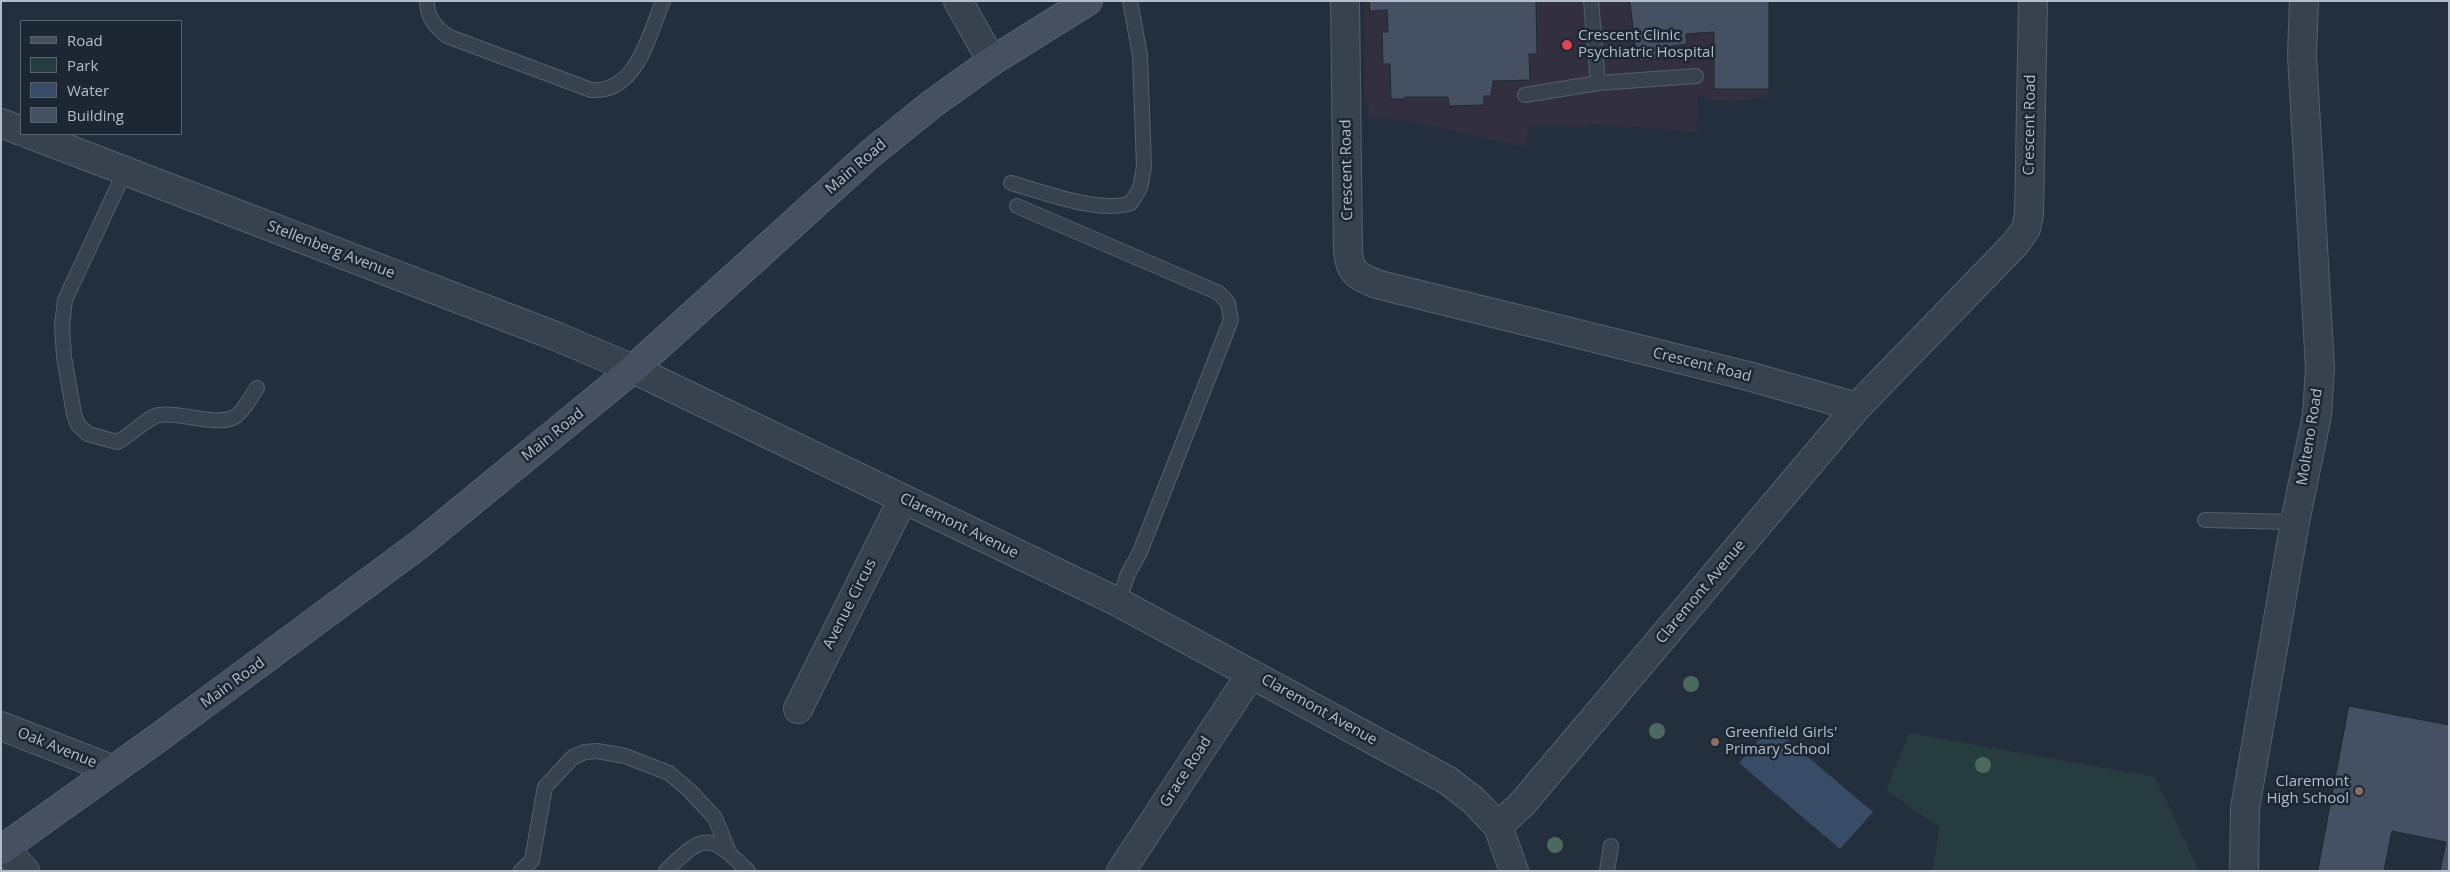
<!DOCTYPE html>
<style>
body{margin:0}
#map{position:relative;width:2450px;height:872px;overflow:hidden;background:#242f3e;font-family:"Open Sans",sans-serif}
canvas{display:block}
.frame{position:absolute;inset:0;border:2px solid #b4bcc9;pointer-events:none}
.legend{position:absolute;left:20px;top:20px;width:162px;height:115px;box-sizing:border-box;background:#1d2633;border:1px solid #59626f;margin:0;padding:6px 9px;list-style:none;font-size:15px;color:#b4bcc9}
.legend li{display:flex;align-items:center;gap:10px;height:25px}
.legend b{width:25px;border:1px solid #59626f}
</style>
<div id="map">
<canvas width="2450" height="872"></canvas>
<div class="frame"></div>
<ul class="legend">
<li><b style="height:6px;background:#465061"></b>Road</li>
<li><b style="height:14px;background:#263c3f"></b>Park</li>
<li><b style="height:14px;background:#394c67"></b>Water</li>
<li><b style="height:14px;background:#455162"></b>Building</li>
</ul>
</div>
<script>
const ctx = document.querySelector('canvas').getContext('2d');
ctx.lineJoin = 'round';
function fill(path, color) {
  ctx.fillStyle = color;
  ctx.fill(path, 'evenodd');
}
function trace(path, color, width, dash) {
  ctx.strokeStyle = color;
  ctx.lineWidth = width;
  ctx.lineCap = dash ? 'butt' : 'round';
  ctx.setLineDash(dash || []);
  ctx.stroke(path);
}
function drawText(font, color, halo, rows, align = 'center') {
  ctx.font = font + ' "Open Sans",sans-serif';
  ctx.lineWidth = 5;
  ctx.setLineDash([]);
  ctx.textBaseline = 'middle';
  ctx.strokeStyle = halo;
  ctx.fillStyle = color;
  for (const [text, x, y, turn = 0] of rows) {
    ctx.save();
    ctx.translate(x, y);
    ctx.rotate((+turn || 0) * Math.PI / 180);
    ctx.textAlign = isNaN(turn) ? turn : align;
    if (halo) ctx.strokeText(text, 0, 0);
    ctx.fillText(text, 0, 0);
    ctx.restore();
  }
}
fill(new Path2D(`
 M1364,1H1769V97L1734,101L1713,100L1698,96L1697,132L1589,124V127L1529,125L1525,147L1401,119L1369,118V107H1365Z`), '#32303f');
fill(new Path2D(`
 M1909,733L2155,777L2199,871H1933L1939,827L1886,790Z`), '#263c3f');
fill(new Path2D(`
 M1771,726L1873,812L1840,849L1739,763Z`), '#394c67');
const building = new Path2D(`
 M1370,1H1536L1537,54H1529L1530,80L1493,81L1491,96H1484V105L1449,106L1448,97H1405V99H1391L1390,64H1383L1382,32H1388L1387,10L1370,11Z
 M1630,1H1769V89H1714V32L1686,34L1687,44L1666,47L1667,58L1640,61L1639,50H1636Z
 M2349,706L2449,725V871H2440L2446,842L2392,831L2384,871H2318Z`);
fill(building, '#455162');
trace(building, '#1f2835', 1);
const lane = new Path2D(`
 M427,1C427,18 435,26 447,36L591,90C637,93 649,35 663,1
 M1591,1L1598,83
 M1525,95L1598,83L1696,76
 M125,171L65,300L62,326L64,357L74,414L78,425L88,434L117,442C129,437 149,416 159,415C180,411 220,428 236,416C245,410 251,396 257,388
 M1011,183C1044,192 1099,214 1131,203L1140,188L1144,167L1140,55L1130,1
 M1017,206L1219,293L1228,303L1231,320L1140,552L1128,574L1118,602
 M2205,520L2295,522
 M521,871L532,860L545,787L573,757L585,752L597,751L625,756L669,773L689,790L715,818L729,852
 M666,871C705,832 710,834 748,871
 M1607,871L1611,846`);
const street = new Path2D(`
 M958,1L992,61
 M1345,1L1348,251C1350,274 1357,275 1376,284L1748,376L1857,407
 M1,123L21,131
 M29,134L558,337L633,369L1118,602L1447,780L1473,800L1498,826L1514,871
 M798,709L903,499
 M1,726L114,770
 M1498,826L1522,804L1857,407L2016,243L2026,229L2029,214L2033,1
 M4,848L25,871
 M2244,870L2245,808L2295,522L2317,415L2320,368L2302,55L2304,1
 M1121,871L1251,674`);
const secondary = new Path2D(`
 M1,850L158,738L420,544L633,369L869,155L932,104L992,61L1088,1`);
trace(lane, '#565f6c', 16);
trace(street, '#565f6c', 30);
trace(secondary, '#565f6c', 30);
trace(lane, '#38414e', 14);
trace(street, '#38414e', 28);
trace(secondary, '#465061', 28);
ctx.fillStyle = '#4b6a5d';
for (const [x, y] of [
 [1691,684],
 [1657,731],
 [1983,765],
 [1555,845]
]) {
  ctx.beginPath();
  ctx.arc(x, y, 8, 0, 2 * Math.PI);
  ctx.fill();
}
for (const [x, y, r, color] of [
 [1567,45,6,"#e0444e"],
 [1715,742,5,"#8d6e63"],
 [2359,791,5,"#8d6e63"]
]) {
  const dot = new Path2D();
  dot.arc(x, y, r, 0, 2 * Math.PI);
  ctx.fillStyle = color;
  ctx.fill(dot);
  trace(dot, '#1d2633', 2);
}
drawText('15px', '#b4bcc9', '#1d2633', [
 ["Crescent Clinic",1578,36],
 ["Psychiatric Hospital",1578,53],
 ["Greenfield Girls'",1725,733],
 ["Primary School",1725,750],
 ["Claremont",2349,782,"right"],
 ["High School",2349,799,"right"]
], 'left');
drawText('15px', '#b4bcc9', '#1d2633', [
 ["Crescent Road",2030,125,-89],
 ["Main Road",856,167,-41],
 ["Crescent Road",1347,170,-91],
 ["Stellenberg Avenue",331,250,21],
 ["Crescent Road",1702,365,14],
 ["Main Road",553,435,-39],
 ["Molteno Road",2310,437,-81],
 ["Claremont Avenue",959,526,26],
 ["Claremont Avenue",1701,592,-50],
 ["Avenue Circus",850,604,-63],
 ["Main Road",233,683,-36],
 ["Claremont Avenue",1319,710,29],
 ["Oak Avenue",57,748,22],
 ["Grace Road",1186,772,-57]
]);
</script>
